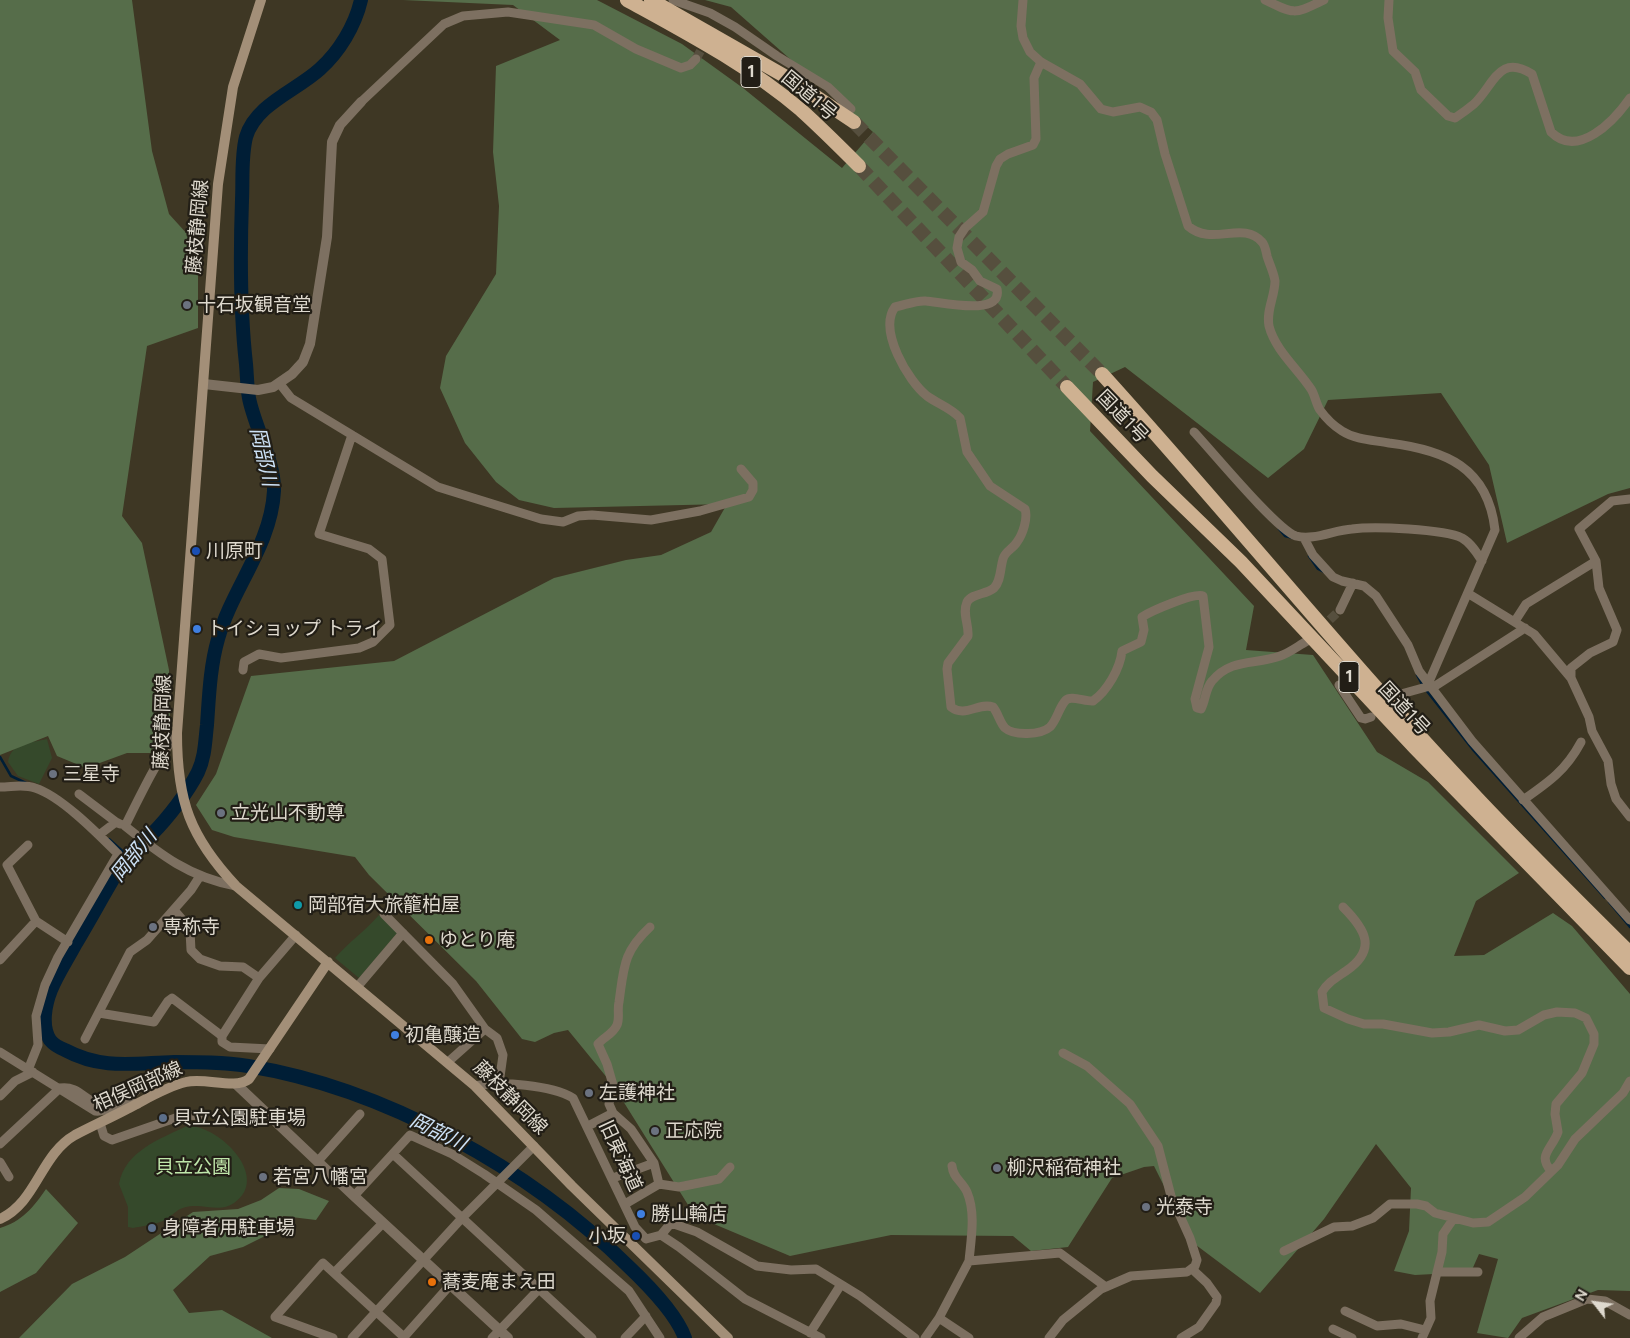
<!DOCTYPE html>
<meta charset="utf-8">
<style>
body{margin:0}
#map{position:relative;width:1630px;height:1338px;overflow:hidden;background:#3e3724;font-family:Figtree,sans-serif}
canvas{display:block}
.north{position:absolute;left:1570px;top:1278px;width:50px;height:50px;-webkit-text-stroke:4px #221e16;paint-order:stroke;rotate:300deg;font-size:14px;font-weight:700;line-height:20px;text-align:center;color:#ded9ce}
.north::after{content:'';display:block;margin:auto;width:18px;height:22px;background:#ded9ce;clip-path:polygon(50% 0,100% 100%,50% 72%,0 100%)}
</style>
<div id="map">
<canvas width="1630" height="1338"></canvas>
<div class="north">N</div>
</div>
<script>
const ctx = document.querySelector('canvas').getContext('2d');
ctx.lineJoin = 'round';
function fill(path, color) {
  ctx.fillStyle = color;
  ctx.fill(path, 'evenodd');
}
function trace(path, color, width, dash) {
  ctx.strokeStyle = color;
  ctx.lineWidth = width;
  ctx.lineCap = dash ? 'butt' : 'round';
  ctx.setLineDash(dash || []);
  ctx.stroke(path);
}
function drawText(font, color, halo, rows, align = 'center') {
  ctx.font = font + ' Figtree,"Noto Sans JP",sans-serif';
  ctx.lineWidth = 4.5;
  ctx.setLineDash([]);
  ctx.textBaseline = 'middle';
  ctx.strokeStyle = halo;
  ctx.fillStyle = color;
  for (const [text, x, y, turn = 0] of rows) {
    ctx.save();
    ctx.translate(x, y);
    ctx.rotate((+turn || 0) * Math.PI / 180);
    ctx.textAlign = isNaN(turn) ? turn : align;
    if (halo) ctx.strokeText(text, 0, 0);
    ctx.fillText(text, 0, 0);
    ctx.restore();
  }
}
fill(new Path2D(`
 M47,739L52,758L39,784L18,776L8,762C11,742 31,743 47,739Z
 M379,915L399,931L359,978L335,958C349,942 365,931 379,915Z
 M187,1126C218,1124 272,1177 234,1203C221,1212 207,1205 193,1206C176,1207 175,1215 163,1221C154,1225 142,1226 133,1228L128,1227V1207L119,1184C125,1151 160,1139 187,1126Z`), '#35492b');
fill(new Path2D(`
 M0,0H132L152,151L169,214L198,246V328L147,346L122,516L142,543L169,670L170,715L152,753H127L86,768L57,756L48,736L0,755Z
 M403,0H597L682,44L743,88L842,168L873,132L731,7L705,0H1630V488L1608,494L1507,543L1489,465L1441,393L1328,400L1304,449L1268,478L1125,367L1093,382L1090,431L1254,606L1246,650L1313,655L1377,752L1428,782L1519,873L1476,901L1454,956L1484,955L1553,913L1572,926L1630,994V1291L1598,1290L1522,1318L1508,1338L1477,1333L1498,1259L1479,1254L1471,1272L1415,1275L1394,1271L1409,1231L1411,1188L1376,1144L1324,1219L1260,1293L1192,1242L1154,1166L1144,1167L1112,1178L1068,1247L1031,1251L1013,1236L891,1235L790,1256L695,1216L613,1085L568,1030L554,1033L535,1042L522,1039L476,981L369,875L355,857L234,837L212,830L196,805L216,774L251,676L394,661L554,578L626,560L661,555L711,532L727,504L554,508L519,500L496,482L465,443L440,388L446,356L496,274L499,206L493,152L496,66L560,40L513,5Z
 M279,1188L299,1189L329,1201L316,1220L283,1216L271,1233L243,1247L210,1256L173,1290L189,1313L222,1310L272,1338H19L72,1284L125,1257L193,1212L238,1209L261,1200Z
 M46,1189L78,1223L36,1273L0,1292V1228C21,1222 34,1207 46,1189Z`), '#566d4a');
trace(new Path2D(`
 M1279,529L1285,536L1293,538
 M1309,556L1318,569L1324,572
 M1417,675L1423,686
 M1426,690L1474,751L1605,898
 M0,757L11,776L26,783
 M109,839L128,856
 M1609,902L1630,927`), '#001e36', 2.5);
trace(new Path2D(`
 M361,0C355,26 339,52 320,69C296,91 256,104 246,137C241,157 243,180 242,200C240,255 240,310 246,364C247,375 247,387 249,398C254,425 275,462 274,491C271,546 232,588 218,639C210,667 209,697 207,725C205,742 205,757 198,772C188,792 168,818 152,834C141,847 128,855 119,869C104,894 90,920 75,945C67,960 57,975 51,990C45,1005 41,1026 50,1040C54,1045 60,1048 65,1050C102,1070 134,1063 174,1062C199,1062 223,1062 248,1066C384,1088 530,1169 628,1266C647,1284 676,1313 685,1338`), '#001e36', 14);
trace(new Path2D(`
 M696,59L715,25
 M1320,629L1340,610`), '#564f3e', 9, [9, 4.5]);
trace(new Path2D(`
 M854,122L1102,374
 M859,166L1067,387`), '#564f3e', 14, [14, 7]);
trace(new Path2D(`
 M673,0L710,13L735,27L777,56L828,87L851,109
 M1023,0L1021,26L1023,38L1030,52L1041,62L1080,84L1101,109L1113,112L1140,107L1151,112L1157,120L1165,154L1188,226C1212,247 1243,220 1262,242C1265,245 1266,251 1267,256C1269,263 1274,273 1275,281C1275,296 1266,310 1269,326C1275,350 1298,369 1311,389C1315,395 1316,404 1320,410C1325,417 1334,426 1342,431C1356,440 1373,440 1389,443C1445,450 1488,467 1495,530L1428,684
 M1265,0C1296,15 1294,14 1324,0
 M1389,0L1388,18L1393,51L1415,72L1421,90L1448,116L1455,118C1461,114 1468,109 1474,104C1494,85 1499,53 1532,74L1551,132C1578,159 1614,121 1630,98
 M1041,62L1034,78L1036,139L1033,145L1008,154L1000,159L996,166L983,212L965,228L959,237L957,248L961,262L972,270L980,281L997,289C1003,317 941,302 926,301C917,300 905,305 895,307C878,330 908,381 927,396C938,404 951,408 960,418L967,452L990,486L1025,509C1028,518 1023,534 1017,542C1013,549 1005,551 1003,559C1000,569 1001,581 994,588C986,595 972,593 967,602C962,614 969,624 968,636L948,663L947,669L951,707C965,718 979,702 993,707C998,713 1000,723 1005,728C1014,736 1041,735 1050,727C1057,720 1059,707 1066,700C1071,695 1086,702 1093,701C1107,691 1120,669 1122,651L1141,642L1144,630L1142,617C1151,611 1195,592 1203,596L1209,647L1195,699L1197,708L1201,709C1206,700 1205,689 1212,681C1231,658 1255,665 1280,656C1289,653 1298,646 1307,641
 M361,102L444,24L463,16L508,12L594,25L636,49L681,68L690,65L696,59
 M280,384L291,398L438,487L541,519L563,522L578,516L592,515L651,520L700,511L749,497L753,490V483L741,469
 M1194,432C1212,451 1276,529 1296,536C1313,541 1334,530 1352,529C1374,526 1444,529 1462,538C1471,543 1477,553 1482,561
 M1630,499L1612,501L1579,529L1596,561L1599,588L1617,630L1613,642L1590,653L1571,668V678L1589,717L1592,731L1608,761L1611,784L1616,799L1630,817
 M1304,538L1313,555L1333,577L1342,581L1364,586L1376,596L1408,645L1419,671L1472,741L1630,920
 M1469,594L1534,634L1571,678
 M1340,610L1353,583
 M1515,621L1526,604L1596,561
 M243,670L244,662L259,654L281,658L359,648L373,642L390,625L382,559L369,549L319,534L352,435
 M1339,685L1361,718L1365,719L1371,717
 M1432,688L1525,628
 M1401,694L1430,686
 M177,733C156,762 141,794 125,826C161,855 189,877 236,886
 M0,787C12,787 24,784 35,788C61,796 99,835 118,854L58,957L45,985L36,1016L38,1045L28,1070
 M79,794L116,822
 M1523,800C1549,782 1566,770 1581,742
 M99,835L116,822L120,824
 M28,845L7,865L36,921L68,942
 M1343,907C1365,929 1378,949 1346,971C1336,978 1328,982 1322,992L1324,1008L1348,1019L1364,1024H1383L1432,1033L1449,1032L1479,1025L1505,1031L1518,1030L1544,1015L1557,1012L1575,1013L1586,1018L1594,1034V1044L1582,1073L1556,1104L1555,1114L1558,1132C1552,1149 1537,1155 1551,1171
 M174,910L186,924L190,931L191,950L200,959L220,966L243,967L259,978
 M384,914L453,984L485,1029L497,1038L503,1055L499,1084
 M650,927C623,952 624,967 619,1002C617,1010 620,1018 617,1025C613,1034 604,1037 598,1044L607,1064L613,1085L609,1104L613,1113L631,1129L654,1163L659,1184L679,1187L719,1179L730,1167
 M0,960L36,921
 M358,986L403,933
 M99,1013L154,1022L168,1001L172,998L222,1036
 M85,1039L130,952L147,940L191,890L200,876
 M270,1049L230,1047L222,1042V1036L259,978L296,935
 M0,1052L95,1111C112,1113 118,1098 138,1104
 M448,1062L485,1029
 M475,1086C501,1081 551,1085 573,1098L635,1227L646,1239L661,1235L679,1247L745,1299L821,1338
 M0,1096L15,1081L33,1072
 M100,1123L104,1136L112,1140L184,1115L203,1116
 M588,1126L613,1113
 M0,1144L60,1088C80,1085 85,1103 100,1103C113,1102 116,1089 136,1091
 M393,1154L592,1338
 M318,1161L360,1114
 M0,1162L9,1177
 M952,1166C953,1178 962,1181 967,1192C976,1213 971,1239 969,1261
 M613,1178L654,1163
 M354,1196L410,1135L452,1154L484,1174L536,1210L629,1291L660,1338
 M625,1204L659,1184
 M661,1235L671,1223L697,1232L757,1266L791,1270L816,1269L860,1296L915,1338
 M1284,1251L1334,1227L1352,1226L1373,1218L1390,1204H1417L1426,1206L1435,1213L1473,1223L1488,1222L1525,1197L1558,1165L1575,1139L1623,1093L1630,1081
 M335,1272L383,1223
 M1437,1272H1478
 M1345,1311L1377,1326L1401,1324L1425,1330
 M939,1318L969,1338
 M1333,1329L1352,1338
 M810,1333L840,1286
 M404,1337L451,1284
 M333,1338L275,1317L323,1263L405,1338
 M352,1338L462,1218L534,1146
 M492,1338L539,1289
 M625,1338L646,1316
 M925,1338L939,1318L969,1261L1060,1253L1106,1287
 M1049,1338L1063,1320L1101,1289L1131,1276L1187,1272L1195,1266L1197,1260L1190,1238L1171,1196L1158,1146L1130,1104L1087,1066L1063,1053
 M1181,1338L1199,1327L1216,1303L1217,1297L1207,1283L1192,1269
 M1422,1338L1431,1318L1430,1301L1442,1252L1443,1234L1454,1218
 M1519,1338L1543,1317L1587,1299L1605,1301L1630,1315`), '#7d7061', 9);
trace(new Path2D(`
 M204,384L258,390L273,387L292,374L303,362L310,344L327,237L332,142L340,125L361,102
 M237,1085L354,1196L508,1338`), '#7d7061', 10);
trace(new Path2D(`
 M261,0L233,87L218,184L177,733C177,801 190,837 236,886L475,1086L572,1186L728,1338
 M0,1219C37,1202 40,1155 75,1135C92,1126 110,1118 127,1109C145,1100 165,1087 186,1082C205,1077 235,1090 249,1079L328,962`), '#a38f78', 10);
trace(new Path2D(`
 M627,0C687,33 748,65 801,110C821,128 840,147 859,166
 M651,0L788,78L854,122
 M1102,374C1229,514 1348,662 1478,799C1527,851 1579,902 1630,953
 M1067,387L1152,476L1241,562L1415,748L1630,968`), '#ceb191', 14);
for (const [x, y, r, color] of [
 [187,305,5,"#6b7280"],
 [196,551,5,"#1a4fb4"],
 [197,629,5,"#3f7fe0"],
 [53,774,5,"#6b7280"],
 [221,813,5,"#6b7280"],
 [298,905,5,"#0f9aa8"],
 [153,927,5,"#6b7280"],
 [429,940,5,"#e8710a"],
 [395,1035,5,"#3f7fe0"],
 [589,1093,5,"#6b7280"],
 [163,1118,5,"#5c6f8a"],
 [655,1131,5,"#6b7280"],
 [997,1168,5,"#6b7280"],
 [263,1177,5,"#6b7280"],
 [1146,1207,5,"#6b7280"],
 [641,1214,5,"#3f7fe0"],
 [152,1228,5,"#5c6f8a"],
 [636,1236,5,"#1a4fb4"],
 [432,1282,5,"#e8710a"]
]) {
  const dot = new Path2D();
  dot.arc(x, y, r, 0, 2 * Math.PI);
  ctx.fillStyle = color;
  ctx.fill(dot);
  trace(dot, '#221e16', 2);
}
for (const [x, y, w] of [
 [751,72,20],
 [1349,677,20]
]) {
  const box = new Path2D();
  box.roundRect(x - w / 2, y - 15.5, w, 31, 4);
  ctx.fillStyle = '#221e16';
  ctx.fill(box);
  trace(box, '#ded9ce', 1);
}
drawText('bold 18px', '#ded9ce', null, [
 ["1",751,72],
 ["1",1349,677]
]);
drawText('19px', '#ded9ce', '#221e16', [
 ["国道1号",809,96,40],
 ["藤枝静岡線",198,227,-85],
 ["国道1号",1122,417,46],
 ["国道1号",1404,709,47],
 ["藤枝静岡線",163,722,-88],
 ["相俣岡部線",138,1087,-24],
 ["藤枝静岡線",510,1098,45],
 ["旧東海道",620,1156,65]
]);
drawText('19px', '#ded9ce', '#221e16', [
 ["十石坂観音堂",197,305],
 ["川原町",206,551],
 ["トイショップ トライ",207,629],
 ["三星寺",63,774],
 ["立光山不動尊",231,813],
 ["岡部宿大旅籠柏屋",308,905],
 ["専称寺",163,927],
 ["ゆとり庵",439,940],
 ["初亀醸造",405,1035],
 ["左護神社",599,1093],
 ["貝立公園駐車場",173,1118],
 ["正応院",665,1131],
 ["柳沢稲荷神社",1007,1168],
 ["若宮八幡宮",273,1177],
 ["光泰寺",1156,1207],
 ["勝山輪店",651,1214],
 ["身障者用駐車場",162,1228],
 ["小坂",626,1236,"right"],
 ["蕎麦庵まえ田",442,1282]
], 'left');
drawText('19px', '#bfe6aa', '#221e16', [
 ["貝立公園",193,1167]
]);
drawText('italic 20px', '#cde2f7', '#221e16', [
 ["岡部川",263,457,77],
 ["岡部川",134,856,-51],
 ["岡部川",438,1133,26]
]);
</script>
